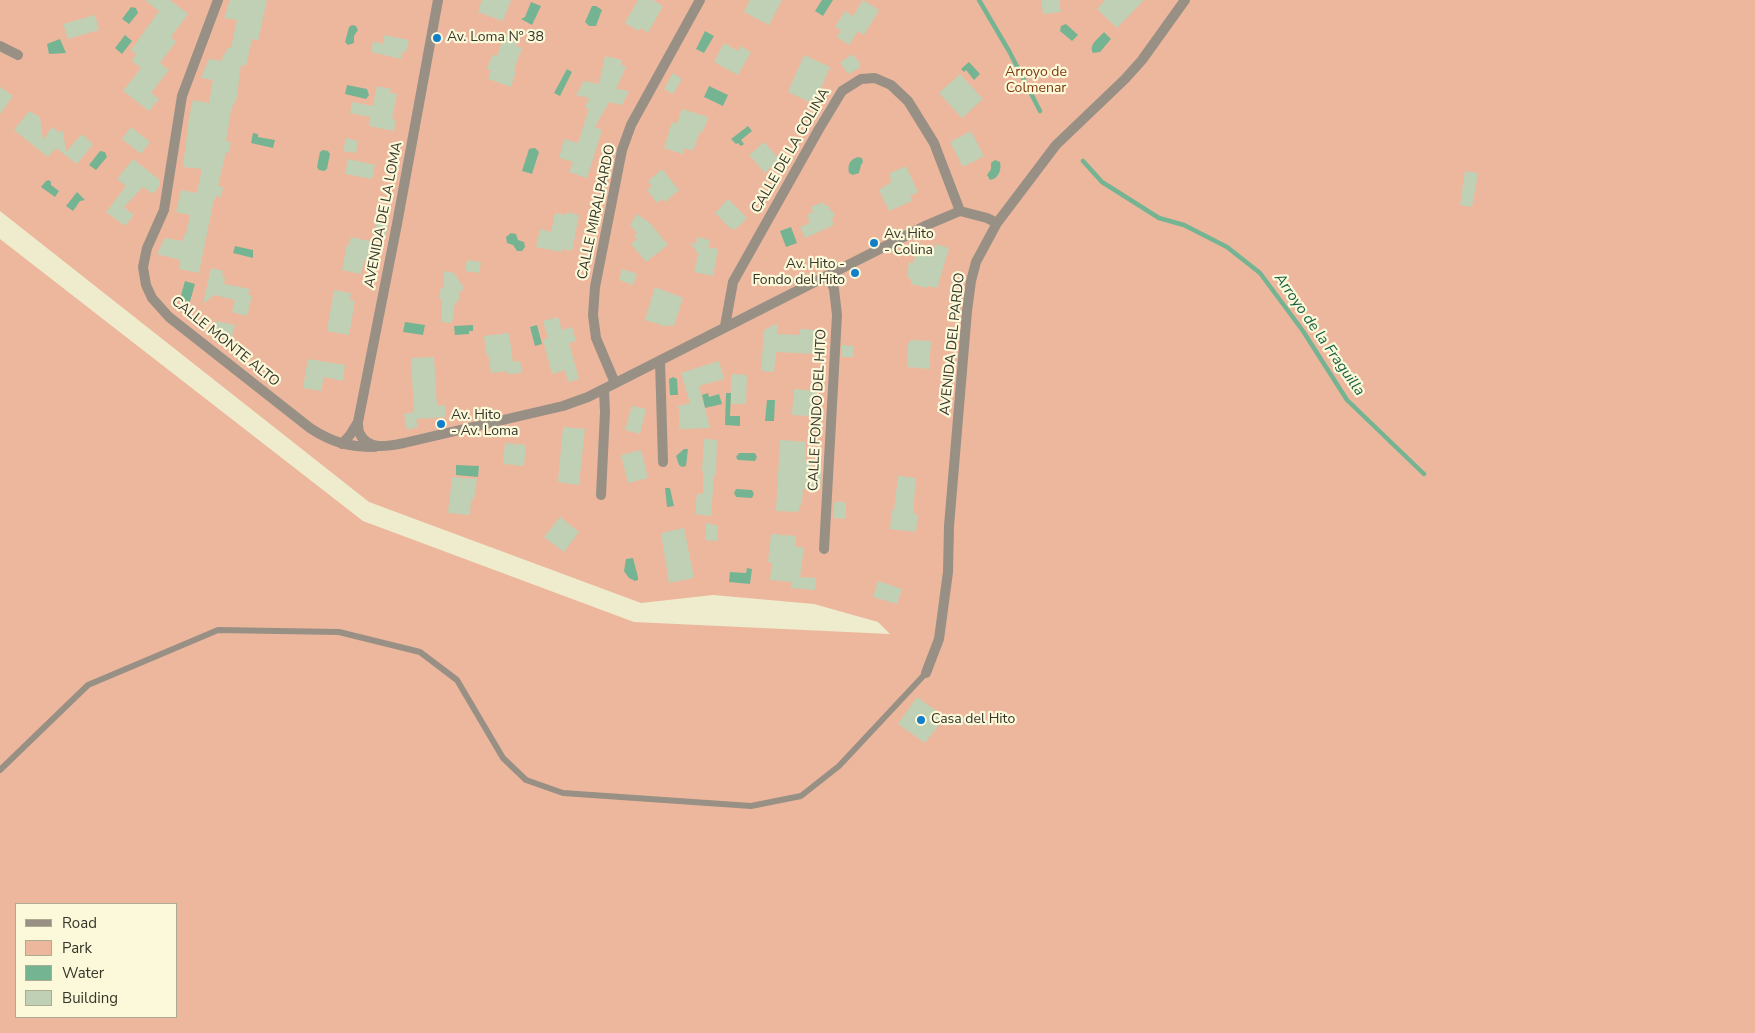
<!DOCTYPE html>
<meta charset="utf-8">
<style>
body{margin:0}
#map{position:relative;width:1755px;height:1033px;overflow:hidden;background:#eeeccd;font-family:"Nunito Sans",sans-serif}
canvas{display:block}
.legend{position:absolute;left:15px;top:903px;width:162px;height:115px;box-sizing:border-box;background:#fcf9da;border:1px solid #acab93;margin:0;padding:6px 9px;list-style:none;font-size:15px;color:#353529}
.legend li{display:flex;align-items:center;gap:10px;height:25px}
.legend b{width:25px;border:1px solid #acab93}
</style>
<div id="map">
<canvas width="1755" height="1033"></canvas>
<ul class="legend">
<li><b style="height:6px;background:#989085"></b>Road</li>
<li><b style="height:14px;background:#edb79d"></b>Park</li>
<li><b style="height:14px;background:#75b493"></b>Water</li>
<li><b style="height:14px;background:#c0d0b5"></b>Building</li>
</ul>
</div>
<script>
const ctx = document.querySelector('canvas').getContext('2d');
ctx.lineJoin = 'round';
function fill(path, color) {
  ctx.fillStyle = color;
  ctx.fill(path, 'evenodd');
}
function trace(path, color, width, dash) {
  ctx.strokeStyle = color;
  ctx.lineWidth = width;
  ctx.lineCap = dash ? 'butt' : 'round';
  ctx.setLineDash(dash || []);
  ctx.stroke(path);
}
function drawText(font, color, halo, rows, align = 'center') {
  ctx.font = font + ' "Nunito Sans",sans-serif';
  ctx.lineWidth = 4.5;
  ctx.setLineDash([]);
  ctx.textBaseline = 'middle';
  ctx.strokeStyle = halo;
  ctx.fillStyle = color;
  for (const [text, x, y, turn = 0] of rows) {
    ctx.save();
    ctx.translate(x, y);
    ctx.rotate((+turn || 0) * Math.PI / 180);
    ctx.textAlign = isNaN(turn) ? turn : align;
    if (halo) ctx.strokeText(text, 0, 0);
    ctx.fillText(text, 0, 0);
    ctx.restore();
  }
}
fill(new Path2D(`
 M0,0H1755V1033H0V239L363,521L634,622L890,634L878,622L814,604L713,595L641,603L369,502L0,211ZM16,904H176V1017H16Z`), '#edb79d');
fill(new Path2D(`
 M822,0H833L823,16L815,11Z
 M531,2L541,6L532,25L521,19L525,17Z
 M592,6H596L602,10L596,26H589L585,22Z
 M131,7L136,8L138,13L129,24L122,19Z
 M1066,24L1078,35L1072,41L1060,31L1061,26Z
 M352,25L356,26L358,30L354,36V43L348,45L345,42L349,27Z
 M705,31L714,36L704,53L696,49Z
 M1104,32L1111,39L1100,52L1093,53C1088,45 1099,38 1104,32Z
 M125,35L132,41L122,54L115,48Z
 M60,39L66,53L49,54L47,44Z
 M969,62L980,74L974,80L966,70L964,72L961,69Z
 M567,69L572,72L560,96L554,93Z
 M347,85L367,89L369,95L366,99L345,94Z
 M709,86L728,95L723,106L704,97Z
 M748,126L752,131L741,140L744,144L741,146L738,143L736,144L731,139Z
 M253,133L258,134V137L275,140L273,148L251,143Z
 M533,148H535L539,152L532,174L522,171L529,149Z
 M323,150L328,151L330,154L327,169L324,171L319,170L317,167L320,152Z
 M100,151L105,152L107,157L96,170L89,165Z
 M858,157L862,158L863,162L861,165L859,173L853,175L849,173C847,165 850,159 858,157Z
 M995,160L1000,162C1002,170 998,179 990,180L987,175L991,169V163Z
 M49,180L51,182V185L59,191L55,197L41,187L46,181Z
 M77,192L85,200L80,201L73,211L66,206Z
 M791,227L797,243L786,247L780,231Z
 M511,233L516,234L518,240L524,242L525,247L522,251H517L513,245L507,243L506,237Z
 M235,246L253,250V258L233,253Z
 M185,281L195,284L189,305L179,302Z
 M405,322L425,325L423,335L403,332Z
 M473,325V331H469V334L455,335L454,326Z
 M537,325L542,344L535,346L530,327Z
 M673,377L677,379L678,395H670L669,379Z
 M708,393L709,397L719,394L722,404L705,408L702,395Z
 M726,393H731L730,416H740V426L725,425Z
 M767,400H775L774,421H765Z
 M684,449H688L686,466L682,467L679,465L676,456Z
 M739,453H755L757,457L755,461L738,460L736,457Z
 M456,465L479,466L478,477L456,475Z
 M665,488H670L674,506L667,507Z
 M736,489L752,490L754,494L752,498L736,497L734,493Z
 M633,558L638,577V580L635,581L629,578L624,571L626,559Z
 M747,568L752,569L750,584L729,582L730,572L746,573Z`), '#75b493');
trace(new Path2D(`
 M979,0L1009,51L1040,111
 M1083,161L1102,182L1159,218L1184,225L1227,247L1260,273L1303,331L1347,400L1424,474`), '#75b493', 4.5);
fill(new Path2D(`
 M145,0H170L188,14L171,37L176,42L160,63L169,70L151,93L159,99L149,111L123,91L141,68L132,61L136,54L131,50L159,11Z
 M230,0H267L258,41L252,39L246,66L241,65L236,102L234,103L231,111L226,141L231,142L229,153L226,152L218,186L223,187L221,197L216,196V200L214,199L199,273L179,269L180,260L157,254L165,238L183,241L184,235L186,234L190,215L176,212L181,190L197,193L202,169L183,167L189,118L193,100L209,103L213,80L201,78L209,59L222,61L223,54H226L227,47L231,48L237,20L224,18Z
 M482,0H511L503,21L478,12Z
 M638,0H653L663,6L648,33L641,28L639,31L625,23Z
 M750,0H782L769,25L744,12Z
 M863,0L879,10L864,35L858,31L849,45L837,37L841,30L835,27L845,11L853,16Z
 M1041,0H1059L1061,12L1043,14Z
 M1105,0H1144L1117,28L1097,9Z
 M95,15L99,30L68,39L63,24Z
 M505,34L518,39L516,46L522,48L514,70L516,71L511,87L488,79L491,71L487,69L492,55L497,56Z
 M384,35L409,40L406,52L403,51L401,59L371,52L373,41L383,44Z
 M724,43L738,51L740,46L751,52L738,75L714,62Z
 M852,54L860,63L859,68L848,74L840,63Z
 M804,55L830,67L816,100L813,99L812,103L788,92Z
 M605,56L622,60L621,65L626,67L616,89L629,91L622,105L609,102L595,127L602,130L587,178L569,172L573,162L559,158L564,139L578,143L589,109L585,108L589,98L576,95L584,81L599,84Z
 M673,73L682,79L673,94L664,89Z
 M960,74L983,99L962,118L939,93Z
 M377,86L391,89L390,93L397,94L392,119H396L394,131L369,126L370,117L350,113L352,102L373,106Z
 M0,87L13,96L0,114Z
 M682,109L708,117L703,132L700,131L693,151L685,148L683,154L664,148L672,122L677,124Z
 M29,111L40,117L43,140L52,127L59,132L63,131L66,152L82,134L93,144L77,164L56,148L48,157L14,130Z
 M131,127L150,142L141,154L122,139Z
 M971,131L984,156L963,167L950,142Z
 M346,138L358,141L356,153L343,151Z
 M764,142L779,159L765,173L749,155Z
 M133,159L160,180V185L153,194L143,187L124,207L134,215L125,226L106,212L126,186L117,179Z
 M348,159L375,165L372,179L345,174Z
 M906,166L918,192L910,196L912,201L889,211L879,190L891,182L890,173Z
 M662,169L679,190L665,202L662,199L657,203L647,190L652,186L648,181Z
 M1465,171L1478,173L1472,207L1460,205Z
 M728,199L747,218L736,229H731L715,213Z
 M823,202L825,206L828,205L831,211L835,213L832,220L834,225L805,238L800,227L810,223L807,215L813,212L811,207Z
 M567,212L579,215L572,251L562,249L561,252L536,247L540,229L551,232L555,213L566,215Z
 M637,214L650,223L668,245L646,262L631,244L637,239L634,236L637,233L630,225Z
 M377,221L388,226L385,238L374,236Z
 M351,237L373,242L368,261L364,260L361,274L342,270L347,244L349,245Z
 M697,237L710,240L708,247L718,249L713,276L694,272L698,255L700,256L690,243L696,244Z
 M936,244L949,248L937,288L928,286L927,288L911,284V279L907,278L909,262L914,263L915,254L926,256L928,248L934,250Z
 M467,260L481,262L479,273L465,271Z
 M211,268L223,271L222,276L225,277L224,284L250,289L248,295H252L247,316L232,312L235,300L214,295L203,304Z
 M622,269L637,274L633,285L619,280Z
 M444,271L454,273L464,288L460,292L458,302L455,303L452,323L442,322V299H439L441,287L444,288Z
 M655,287L683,298L674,326L669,325L668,327L645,320Z
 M334,290L351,293L350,300L355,301L349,335L327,331Z
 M558,317L562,330L572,327L576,341L569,343L579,379L568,382L565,370L552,374L543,340L548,338L543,321Z
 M216,321L235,325L230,344L214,331Z
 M778,323L777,334L800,335V329L817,330L816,354L776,352L774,372L761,371L764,330Z
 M509,333L513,362L520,361L522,373L508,374V371L491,373L489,357H487L484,336Z
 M911,340L931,341L929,369L907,367L908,344Z
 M842,345L854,346L853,357H842Z
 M434,357L437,406L445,405L446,417L416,419L418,427L407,430L404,414L414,412L411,358Z
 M308,359L345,365L343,381L324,377L321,391L303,388Z
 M719,361L724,379L699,386L710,428L679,429V415H680L678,406L690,403L681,373Z
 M731,374L747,375L746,404H731Z
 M794,389L815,391L814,408L817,412L810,416L792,415Z
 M632,406L646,409L640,434L625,430Z
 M563,427L585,429L579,485L558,482Z
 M704,439L717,440L716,476H714L711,516L695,514L697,493L703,494V471H702Z
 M780,440L806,442V463L812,464V467L822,468L820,490L803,489L802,502L798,512L776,511Z
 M505,443L526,445L524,466L503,464Z
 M641,450L648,478L628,483L621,455Z
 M898,476L916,478L913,513L918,514L916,532L890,529L892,510L894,511Z
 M452,477L477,479L474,499L471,500L470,515L448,513Z
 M834,502H846V519L833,518Z
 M560,517L579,532L564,552L544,537Z
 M706,523L718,526L717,541L705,540Z
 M684,528L694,578L669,583L661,533Z
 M771,534L796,536L795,547H804L800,577L816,578L815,590L791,588V582L770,580L772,562H768Z
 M878,581L902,589L897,604L873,597Z
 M917,697L945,717L925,743L898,724Z`), '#c0d0b5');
trace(new Path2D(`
 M0,770L88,685L218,630L339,632L420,652L457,680L503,758L526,780L563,793L751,806L801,796L839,766L926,673`), '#989085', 6);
trace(new Path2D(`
 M218,0L182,96L164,210L147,248L143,267L146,285L152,298L169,317L310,428C333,443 349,447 375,447
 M438,0L397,224L358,422C358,425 358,431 360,434C368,451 389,446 404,443L563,406L588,397L927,225L960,211L987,218L997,223
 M0,46L18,55
 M725,326L733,282L819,129L842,91L861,79L875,78L891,85L908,101L934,143L960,211
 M660,361L663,462
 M615,383L596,338L593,315L595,287L622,150L631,125L700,0
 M342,444L350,435L358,422
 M601,495L605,412L604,390
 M824,549L837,315L834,289L828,275
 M926,673L939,639L948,572L949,526L967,311L971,281L976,262L997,223L1056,145L1125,79L1142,60L1185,0`), '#989085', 10);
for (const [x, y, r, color] of [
 [437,38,5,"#117fc9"],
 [874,243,5,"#117fc9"],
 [855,273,5,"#117fc9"],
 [441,424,5,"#117fc9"],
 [921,720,5,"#117fc9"]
]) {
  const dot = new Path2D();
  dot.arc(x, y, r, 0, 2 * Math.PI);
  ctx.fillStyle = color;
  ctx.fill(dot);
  trace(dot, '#fcf9da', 2);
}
drawText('14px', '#353529', '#fcf9da', [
 ["Av. Loma Nº 38",447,38],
 ["Av. Hito",884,235],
 ["- Colina",884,251],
 ["Av. Hito -",845,265,"right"],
 ["Fondo del Hito",845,281,"right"],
 ["Av. Hito",451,416],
 ["- Av. Loma",451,432],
 ["Casa del Hito",931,720]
], 'left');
drawText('14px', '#7f380e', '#fcf9da', [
 ["Arroyo de",1036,73],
 ["Colmenar",1036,89]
]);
drawText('14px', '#353529', '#fcf9da', [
 ["CALLE DE LA COLINA",791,151,-60],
 ["CALLE MIRALPARDO",597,212,-78],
 ["AVENIDA DE LA LOMA",384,215,-79],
 ["CALLE MONTE ALTO",225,342,39],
 ["AVENIDA DEL PARDO",953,344,-84],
 ["CALLE FONDO DEL HITO",818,410,-87]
]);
drawText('italic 15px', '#135f40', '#fcf9da', [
 ["Arroyo de la Fraguilla",1319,335,55]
]);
</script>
